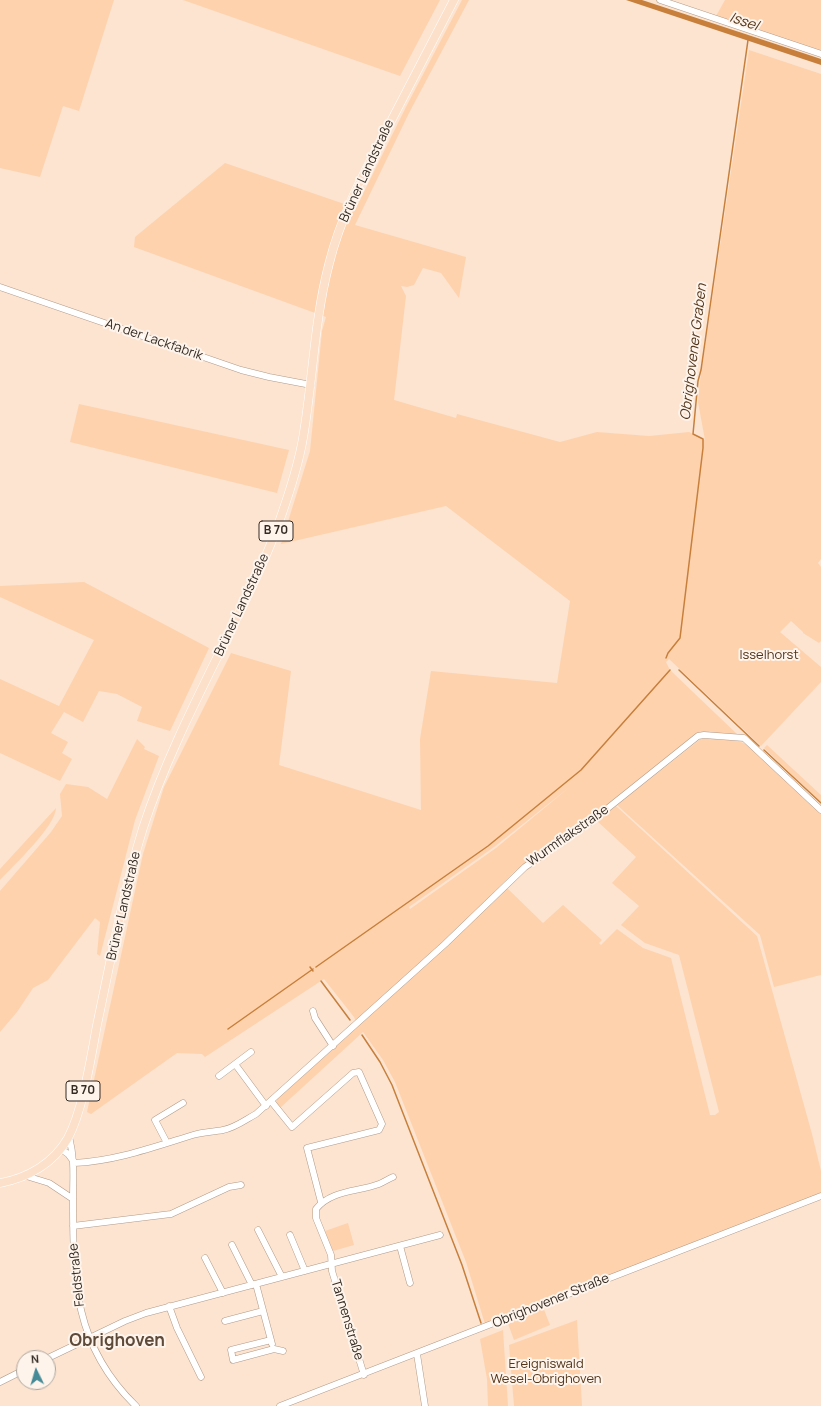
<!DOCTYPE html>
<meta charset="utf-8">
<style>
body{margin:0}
#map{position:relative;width:821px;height:1406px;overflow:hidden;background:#fce4d0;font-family:Manrope,sans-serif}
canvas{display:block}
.north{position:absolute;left:16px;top:1350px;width:40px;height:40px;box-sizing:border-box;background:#fef4ec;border:1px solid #ada49c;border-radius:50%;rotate:355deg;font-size:11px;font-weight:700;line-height:16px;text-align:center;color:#342b24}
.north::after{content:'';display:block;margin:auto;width:14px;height:18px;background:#458a96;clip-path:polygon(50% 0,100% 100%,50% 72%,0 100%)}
</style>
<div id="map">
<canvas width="821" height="1406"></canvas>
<div class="north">N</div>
</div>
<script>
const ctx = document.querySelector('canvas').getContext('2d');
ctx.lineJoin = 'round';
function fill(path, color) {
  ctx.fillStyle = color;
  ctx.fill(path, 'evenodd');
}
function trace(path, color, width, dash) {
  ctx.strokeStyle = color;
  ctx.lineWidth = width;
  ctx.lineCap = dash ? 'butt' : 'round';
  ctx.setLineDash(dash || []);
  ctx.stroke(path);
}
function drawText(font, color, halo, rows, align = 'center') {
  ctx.font = font + ' Manrope,sans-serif';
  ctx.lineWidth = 4;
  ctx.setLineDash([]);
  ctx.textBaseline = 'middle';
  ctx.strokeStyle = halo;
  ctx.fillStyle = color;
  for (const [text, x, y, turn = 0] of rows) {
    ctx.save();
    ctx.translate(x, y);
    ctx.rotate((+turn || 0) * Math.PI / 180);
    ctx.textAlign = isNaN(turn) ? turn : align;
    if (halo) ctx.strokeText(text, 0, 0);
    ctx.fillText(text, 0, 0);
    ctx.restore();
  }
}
fill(new Path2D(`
 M0,0H114L79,111L63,106L40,177L0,168Z
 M183,0H440L400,76Z
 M462,0H469L409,113L355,225L466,257L459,298L441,273L423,268L414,285L407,287L401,286L406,296L394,400L456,418L457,414L560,442L597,432L649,436L689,432L705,440L698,402L700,381L749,50L821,74V559L818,563L821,567V641L819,643L803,633V632L791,621L780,632L821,667V682L761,746L669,659L666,662L670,670L738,735L700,732L587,822L515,871L481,905L486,909L507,888L543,923L563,905L602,940L599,943L601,945L617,929L643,948L671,958L710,1115H715L719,1112L679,955L645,943L621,925L639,906L612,883L636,857L597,821L616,806L757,936L812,1134L821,1171V1193L485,1324L466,1262L395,1082L383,1060L363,1032L280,1108L276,1103L277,1099L358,1026L354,1017L324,979L205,1057L202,1054L177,1053L91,1114L87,1112L143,854L164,787L231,653L291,671L279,765L421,810L420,739L431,671L557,683L570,601L446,506L281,544L310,451L322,331L326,317L134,247L135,237L225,163L356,208L406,107ZM571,786L496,848L410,909L409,907L494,847Z
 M725,0H821V51L716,16Z
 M79,404L289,450L277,493L70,442Z
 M84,582L209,648L170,731L137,721L142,707L117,694L99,691L83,722L64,712L51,733L68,742L62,753L72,759L60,781L0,753V679L59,706L94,640L0,597V586Z
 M702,738L738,741L748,745L821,814V975L774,987L760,935L617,805Z
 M137,739L145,747L144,749L159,756L135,820L100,956L97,954L100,922L95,918L48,980L33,988L17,1012L0,1032V891L51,832L62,816L60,794L66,784L88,787L107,799Z
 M767,745L821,795V802L764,748Z
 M56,808C55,827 14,865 0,880V869Z
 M348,1223L354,1245L333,1251L325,1231Z
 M543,1307L550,1325L514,1340L507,1321Z
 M577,1320L582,1406H514L509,1345Z
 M503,1330L508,1406H488L487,1379L480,1339Z`), '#fed2ad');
fill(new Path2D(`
 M626,0H642L809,55L821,59V65Z`), '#c77f3b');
trace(new Path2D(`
 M666,658L668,653L680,638L703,448V439L693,434L698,381L701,370L748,40
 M679,670L759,746
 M764,750L821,803
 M310,967L313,971
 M316,967L488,846L581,770L670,670
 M321,981L350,1020
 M228,1029L313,969
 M362,1035L380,1062L392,1085L462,1265L481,1323`), '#c77f3b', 1.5);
const minor = new Path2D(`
 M660,0L821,54
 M0,287L241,370L269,377L311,385
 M313,1011L315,1018L333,1046
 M251,1052L235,1064L266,1106
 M219,1076L235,1064
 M271,1101L292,1127L353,1073L359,1072L382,1124L379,1130L307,1148L321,1202
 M69,1136C75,1161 73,1176 73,1200C73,1281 74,1346 136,1406
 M167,1143L155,1120L183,1103
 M61,1149L68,1154L74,1162
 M74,1163C116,1161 154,1147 193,1135C203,1132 213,1132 223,1130C235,1128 245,1120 256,1114L445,944L525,867L593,820L698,736L704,735L744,738L821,810
 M26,1176L49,1183L73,1199
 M73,1226L171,1214L229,1187L241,1185
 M258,1230L282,1277
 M290,1235L305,1271
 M232,1245L252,1285
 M400,1246L410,1283
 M205,1258L223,1293
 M256,1284L272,1344
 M169,1306L177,1328L201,1377
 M225,1321L263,1311
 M271,1340L231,1350L233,1360L274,1349L283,1351
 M417,1354L425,1406
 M48,1358L125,1321L146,1313L440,1235
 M364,1375L332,1271L331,1255L316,1218V1209C331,1190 358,1192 379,1184C384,1182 388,1179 393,1177
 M0,1382L24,1370
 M280,1406L821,1196`);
const major = new Path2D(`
 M0,1183C28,1178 54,1163 68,1138C83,1110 91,1057 97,1025C111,959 123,893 143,828C167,754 204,685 238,615C253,585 267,556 278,525C288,497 298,468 303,438C313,380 314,321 329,264C341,215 365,171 388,127C410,85 432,42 454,0`);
trace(minor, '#b19a88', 7);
trace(major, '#fff', 9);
trace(minor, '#fff', 6);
trace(major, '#fde0c9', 8);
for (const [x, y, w] of [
 [276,531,34],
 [83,1091,34]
]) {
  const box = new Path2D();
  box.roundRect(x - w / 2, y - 10, w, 20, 3);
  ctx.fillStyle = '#fef4ec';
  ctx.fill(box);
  trace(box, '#342b24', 1);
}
drawText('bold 12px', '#342b24', null, [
 ["B 70",276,531],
 ["B 70",83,1091]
]);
drawText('13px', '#342b24', '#fef4ec', [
 ["Brüner Landstraße",367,171,-65],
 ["An der Lackfabrik",154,340,19],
 ["Brüner Landstraße",242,605,-65],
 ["Wurmflakstraße",568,836,-35],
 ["Brüner Landstraße",124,906,-77],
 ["Feldstraße",77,1275,-96],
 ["Obrighovener Straße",551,1301,-22],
 ["Tannenstraße",347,1320,73]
]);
drawText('13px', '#533418', '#fef4ec', [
 ["Isselhorst",769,655],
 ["Ereigniswald",546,1364],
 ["Wesel-Obrighoven",546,1379]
]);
drawText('italic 14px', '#523317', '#fef4ec', [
 ["Issel",744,22,19],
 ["Obrighovener Graben",694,352,-83]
]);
drawText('bold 17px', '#5e4a39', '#fef4ec', [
 ["Obrighoven",117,1341]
]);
</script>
